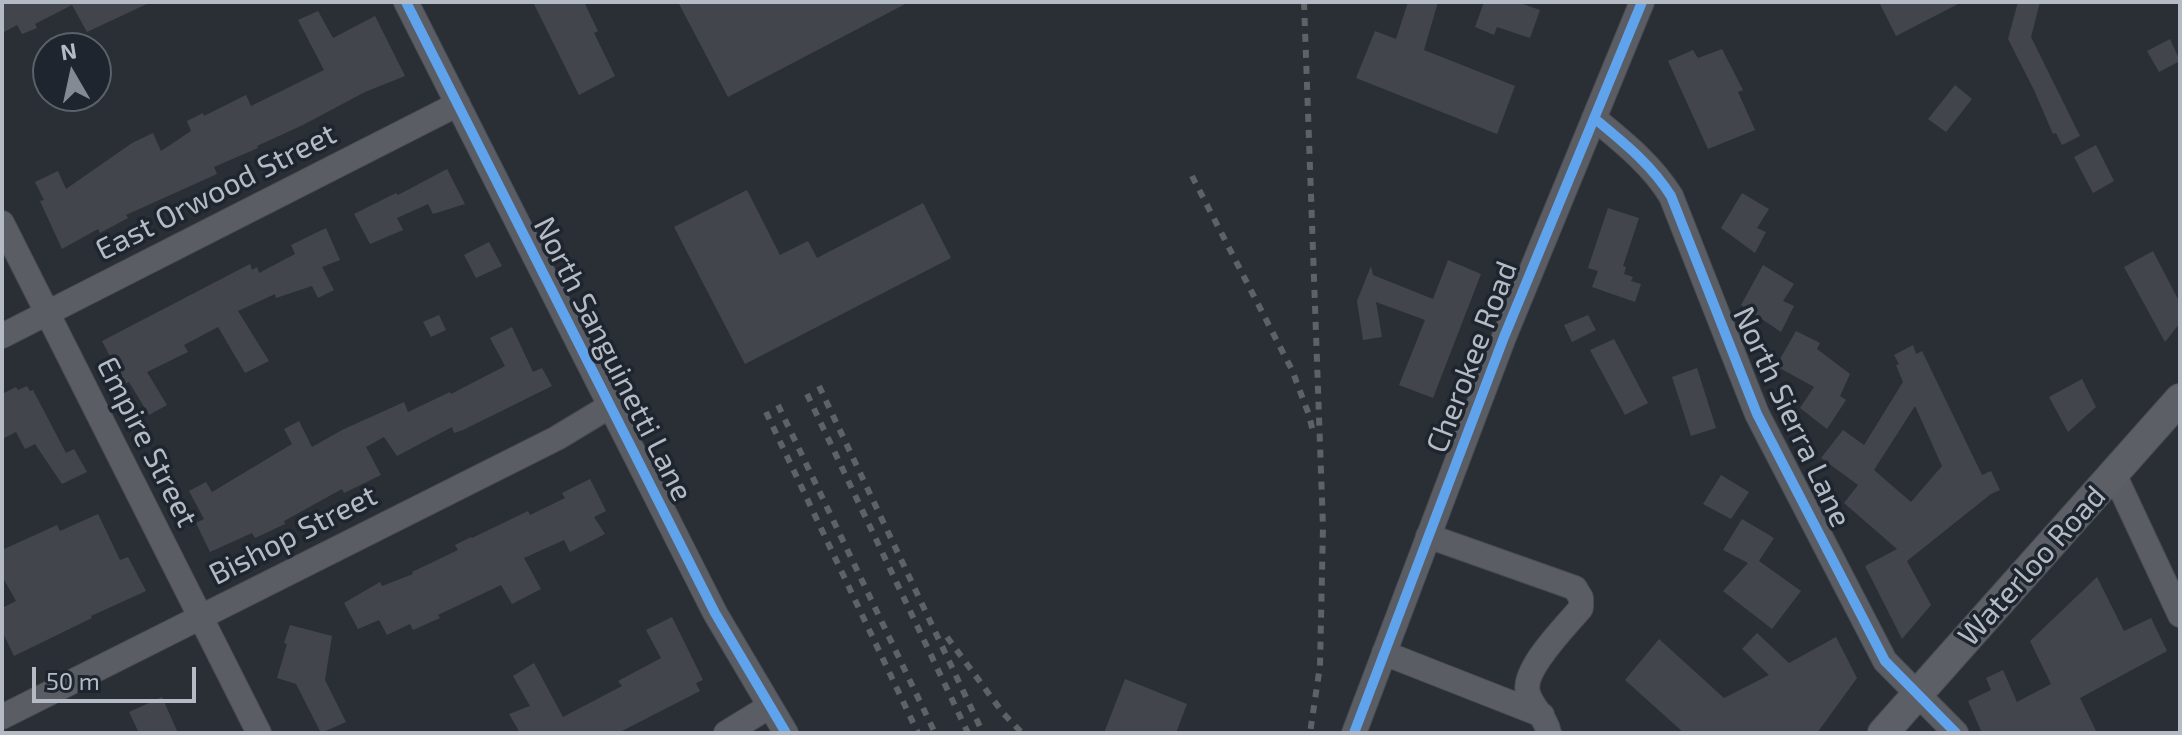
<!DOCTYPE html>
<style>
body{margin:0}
#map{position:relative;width:2182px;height:735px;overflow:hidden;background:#2a2f35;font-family:"Exo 2",sans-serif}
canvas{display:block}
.frame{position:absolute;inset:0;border:4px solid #b4bbc5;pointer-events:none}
.north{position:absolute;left:32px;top:32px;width:80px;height:80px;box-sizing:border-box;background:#1e252f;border:2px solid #5a616b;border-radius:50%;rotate:351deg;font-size:22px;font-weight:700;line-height:32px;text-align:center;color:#b4bbc5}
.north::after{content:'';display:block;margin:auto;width:28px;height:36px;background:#848a93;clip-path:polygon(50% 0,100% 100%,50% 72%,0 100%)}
.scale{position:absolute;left:32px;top:667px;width:164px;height:36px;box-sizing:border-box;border:4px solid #b4bbc5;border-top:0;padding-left:10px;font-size:24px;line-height:28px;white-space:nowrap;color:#b4bbc5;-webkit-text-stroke:6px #1e252f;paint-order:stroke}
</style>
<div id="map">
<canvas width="2182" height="735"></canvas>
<div class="frame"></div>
<div class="north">N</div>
<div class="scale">50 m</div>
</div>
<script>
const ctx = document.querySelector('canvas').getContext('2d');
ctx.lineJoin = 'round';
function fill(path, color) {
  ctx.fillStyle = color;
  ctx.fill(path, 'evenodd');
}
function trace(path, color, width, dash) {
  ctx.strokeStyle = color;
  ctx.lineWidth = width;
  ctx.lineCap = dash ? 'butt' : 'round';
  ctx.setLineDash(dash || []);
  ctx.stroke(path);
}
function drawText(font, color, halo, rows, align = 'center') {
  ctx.font = font + ' "Exo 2",sans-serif';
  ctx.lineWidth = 7;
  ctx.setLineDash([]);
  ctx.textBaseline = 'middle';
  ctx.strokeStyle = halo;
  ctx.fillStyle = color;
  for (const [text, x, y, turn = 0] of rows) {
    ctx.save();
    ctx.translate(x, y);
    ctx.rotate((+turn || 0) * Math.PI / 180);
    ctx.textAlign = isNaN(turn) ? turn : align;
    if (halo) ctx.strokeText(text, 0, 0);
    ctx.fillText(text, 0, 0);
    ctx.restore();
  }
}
fill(new Path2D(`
 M2,2H151L87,32L72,5L35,24L37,28L22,34L17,25L2,33Z
 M533,2H584L598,31L594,33L615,76L579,95Z
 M678,2H909L728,97Z
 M1408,2H1438L1424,50L1515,86L1497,134L1356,78L1375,31L1396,39Z
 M1484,2H1517L1540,10L1530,38L1497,27L1494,35L1475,27Z
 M1879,2H1962L1896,36Z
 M2018,2H2040L2031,37L2080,136L2062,145L2056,133L2053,134L2034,90L2008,39Z
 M318,11L333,38L375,16L405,76L365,92L303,125L257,146L258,148L214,167L217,174L126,215L128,218L100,233L98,229L62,249L40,201L44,200L35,182L58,171L66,189L132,143L153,133L161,151L191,131L187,121L203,113L204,116L246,95L251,106L324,70L298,20Z
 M2170,39L2180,61L2159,72L2147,51Z
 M1722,49L1743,90L1738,92L1755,130L1708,149L1668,61L1693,50L1698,58Z
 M1955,85L1972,99L1946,132L1928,119Z
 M2096,145L2114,181L2093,193L2074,157Z
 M447,169L465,204L433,214L428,204L397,218L403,230L370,244L354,214L396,193L398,195Z
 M747,190L780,255L808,241L817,258L923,203L951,258L745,364L674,227Z
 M1742,193L1769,209L1757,228L1766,232L1755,253L1721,228Z
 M1608,208L1639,218L1623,266L1626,267L1624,274L1633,277L1631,281L1641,284L1635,302L1592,287L1598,271L1588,268Z
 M326,228L340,260L322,267L334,290L318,298L312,286L276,298L275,294L238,311L269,361L245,373L218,327L184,345L188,352L147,372L167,405L149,415L129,382L124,384L102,341L250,264L252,270L257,267L259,273L295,254L291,245Z
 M489,242L502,266L476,278L464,255Z
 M2153,251L2180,303V323L2165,342L2124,267Z
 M1448,260L1481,274L1433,398L1399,385L1425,320L1376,302L1382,337L1363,340L1357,301L1371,266L1373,275L1433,299Z
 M1763,265L1794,284L1783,301L1794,306L1781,332L1741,305Z
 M439,315L446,330L431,337L423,322Z
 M1588,315L1596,330L1572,342L1564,325Z
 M512,327L533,372L542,368L552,386L463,430L454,433L452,427L397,456L384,437L366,447L381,475L344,493L342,489L284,521L285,524L255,538L252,533L210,552L196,523L204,519L189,491L206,482L212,492L292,444L284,429L299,421L312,447L342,430L404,402L408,412L450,392L451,394L505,366L490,338Z
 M1796,331L1820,343L1817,349L1850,374L1840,396L1846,400L1827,429L1800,408L1814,387L1776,366Z
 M1614,339L1648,403L1625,415L1590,350Z
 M1913,345L1916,354L1922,351L1982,475L1991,471L2000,490L1991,494L1907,561L1931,605L1902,639L1865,566L1897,549L1844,503L1858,485L1821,458L1843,430L1864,445L1903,382L1896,365L1899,364L1894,355ZM1915,406L1942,466L1911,502L1874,470Z
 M1697,368L1716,428L1691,436L1672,377Z
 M2082,379L2096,407L2068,432L2049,397Z
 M27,386L30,391L33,390L66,453L74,449L87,472L62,484L35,444L25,449L16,432L2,439V394L16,387L18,390Z
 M1721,475L1749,492L1731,519L1703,504Z
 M590,479L606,511L594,517L605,534L570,552L564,540L524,558L541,589L512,604L501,585L438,615L440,618L413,630L410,624L387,635L379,620L358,629L344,603L380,582L382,586L413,574L412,572L458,550L455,545L471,537L472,538L528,511L530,515L565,498L562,493Z
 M98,514L120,560L128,557L146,591L91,616L92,618L14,656L2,631V608L16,601L2,576V550L57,525L60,531Z
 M1742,519L1774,538L1759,561L1801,591L1772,629L1723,591L1748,563L1723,550Z
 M2097,577L2124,631L2151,618L2167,651L2080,698L2097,733H1982L1968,701L1991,690L1986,678L2003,670L2017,702L2051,684L2030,641Z
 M672,617L703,680L696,683L700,691L618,733H520L509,714L530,706L513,676L534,663L563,717L622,686L618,681L661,658L646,630Z
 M290,625L332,636L325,680L346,722L321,733L296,684L277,678L287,644L284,643Z
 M1757,633L1789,663L1836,637L1857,678L1817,733H1684L1625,680L1659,639L1724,698L1769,675L1742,649Z
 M1125,679L1187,704L1176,733H1104Z
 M162,697L178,733H139L129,712Z`), '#42464c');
const minor = new Path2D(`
 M406,2L715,613L786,733
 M1594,118C1623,142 1651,164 1671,196L1757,414L1885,661L1956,733
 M2,223L259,733
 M2,336L458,104
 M2114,474L2180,615
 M1428,536L1575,588L1581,598V608C1566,626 1521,670 1528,693C1532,708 1546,717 1549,733
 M1384,653L1542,715
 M2,717L557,438L610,406
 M726,733L770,706
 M1354,733L1504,337L1642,2`);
const major = new Path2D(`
 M1883,733L2180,399`);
trace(minor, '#484b50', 26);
trace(major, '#484b52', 32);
trace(minor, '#5a5d63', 24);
trace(major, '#5c5f65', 30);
trace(new Path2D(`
 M1304,2L1323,527L1320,666L1310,733
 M1192,176L1292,370L1309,415L1313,432
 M819,386L983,733
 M807,394L968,733
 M778,405L935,733
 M766,412L918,733
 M947,637L1003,713L1022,733`), '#5e6166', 6, [8, 8]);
trace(new Path2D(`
 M406,2L715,613L786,733
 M1594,118C1623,142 1651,164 1671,196L1757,414L1885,661L1956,733
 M1354,733L1504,337L1642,2`), '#60a3ed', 10);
drawText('30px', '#b4bbc5', '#1e252f', [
 ["East Orwood Street",216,192,-27],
 ["Cherokee Road",1472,357,-69],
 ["North Sanguinetti Lane",613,359,63],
 ["North Sierra Lane",1792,417,65],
 ["Empire Street",147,442,63],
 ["Bishop Street",293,535,-27],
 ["Waterloo Road",2032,566,-48]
]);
</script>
